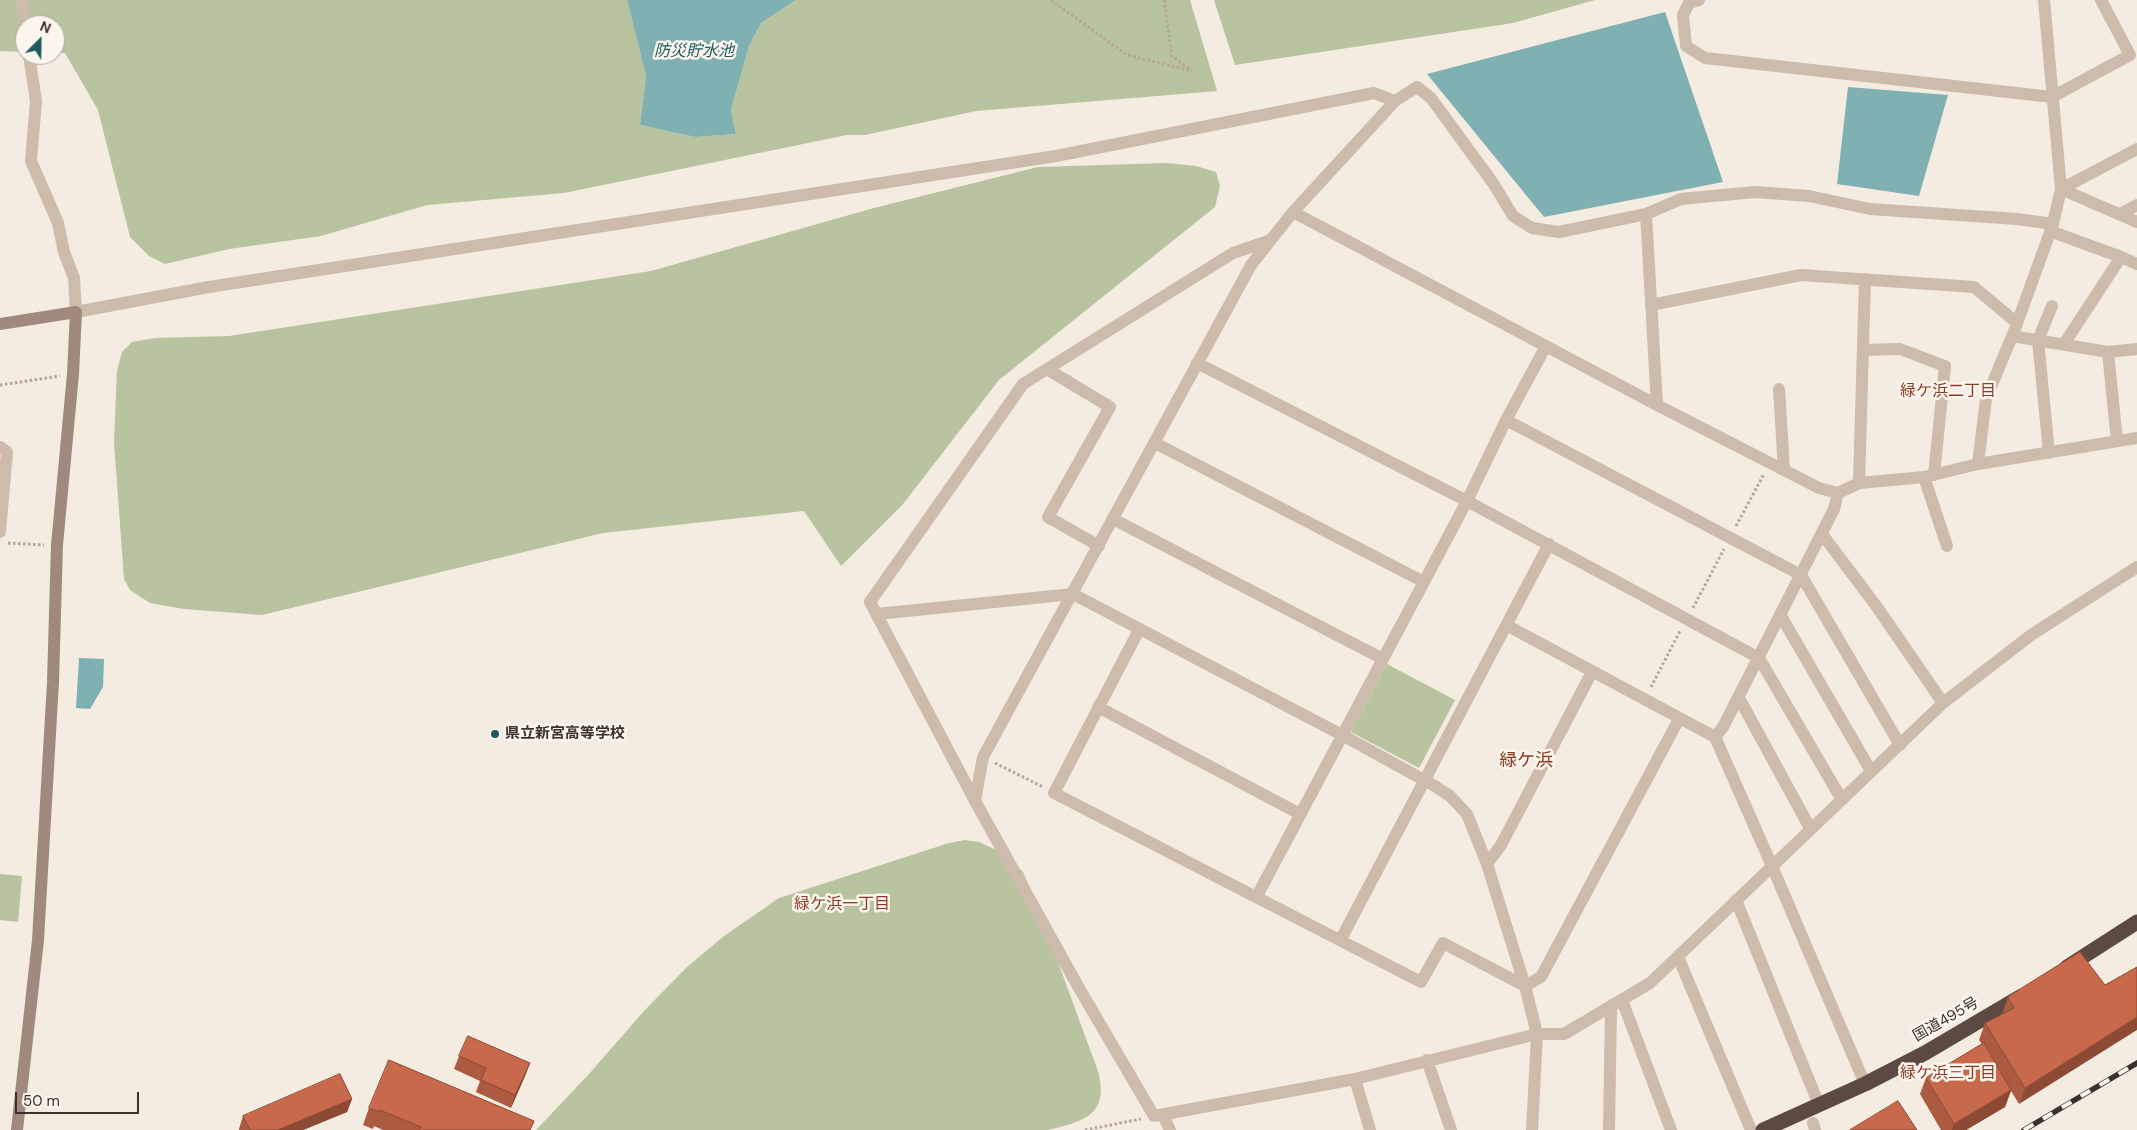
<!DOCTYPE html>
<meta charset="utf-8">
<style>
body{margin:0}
#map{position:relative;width:2137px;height:1130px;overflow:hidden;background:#f4ebe1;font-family:"DM Sans",sans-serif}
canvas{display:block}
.north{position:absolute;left:15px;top:15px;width:50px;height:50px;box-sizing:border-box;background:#fbf5ee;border:1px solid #aea6a0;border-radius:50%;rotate:23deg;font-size:14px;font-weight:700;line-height:20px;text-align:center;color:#3b302b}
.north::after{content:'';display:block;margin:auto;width:18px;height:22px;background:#1f5a5e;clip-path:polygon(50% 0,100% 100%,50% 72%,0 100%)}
.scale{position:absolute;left:15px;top:1092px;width:124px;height:22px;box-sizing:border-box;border:2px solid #3b302b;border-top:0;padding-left:6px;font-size:15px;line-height:18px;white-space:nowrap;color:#3b302b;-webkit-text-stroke:4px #fbf5ee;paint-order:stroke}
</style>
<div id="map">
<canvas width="2137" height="1130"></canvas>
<div class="north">N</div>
<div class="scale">50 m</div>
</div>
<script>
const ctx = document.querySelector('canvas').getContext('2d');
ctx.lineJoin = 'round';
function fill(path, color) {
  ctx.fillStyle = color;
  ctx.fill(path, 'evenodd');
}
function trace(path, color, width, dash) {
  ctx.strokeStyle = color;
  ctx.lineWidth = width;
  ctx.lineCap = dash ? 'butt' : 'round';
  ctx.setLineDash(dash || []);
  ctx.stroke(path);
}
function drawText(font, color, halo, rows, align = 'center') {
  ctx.font = font + ' "DM Sans","Noto Sans JP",sans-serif';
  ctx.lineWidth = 5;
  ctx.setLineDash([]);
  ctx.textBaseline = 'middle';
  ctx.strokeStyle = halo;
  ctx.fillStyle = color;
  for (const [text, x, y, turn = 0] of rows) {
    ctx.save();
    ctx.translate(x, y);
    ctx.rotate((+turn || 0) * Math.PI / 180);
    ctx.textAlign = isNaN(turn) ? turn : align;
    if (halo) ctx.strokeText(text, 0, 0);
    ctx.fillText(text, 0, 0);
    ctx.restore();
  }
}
fill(new Path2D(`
 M0,0H627L646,76L640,125L695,137L736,134L731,110L749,46L761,23L796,0H1190L1217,91L976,111L865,135H847L564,193L427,205L321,236L229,249L165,264L149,256L130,237L98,110L65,53H55V25H25V52L0,51Z
 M1214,0H1595L1513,23L1235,65Z
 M1167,163L1196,166L1216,172L1220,186L1215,207L999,380L903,504L841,566L804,511L603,533L262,615L184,609L150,603L130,590L124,579L114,442L117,371L122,352L132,342L155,338L229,336L651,271L874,208L1038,167Z
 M1387,664L1455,700L1419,768L1351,732Z
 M965,840L979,842L1007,855L1023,872L1036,902L1099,1074C1100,1081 1102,1091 1100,1098C1096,1121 1066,1125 1048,1130H536L589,1074L644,1011L687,967L724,936L779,898L949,843Z
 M0,874L22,876L18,922L0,920Z`), '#b8c4a0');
fill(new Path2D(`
 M627,0H796L761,23L749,46L731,110L736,134L695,137L640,125L646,76Z
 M1665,12L1723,182L1544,217L1427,74Z
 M1848,87L1948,95L1919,196L1837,184Z
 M79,658L104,659L103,687L90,709L76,708Z`), '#7fb0b2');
trace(new Path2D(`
 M1051,0L1127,55L1192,71
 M1164,0L1172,56L1191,70
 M0,385L60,376
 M1736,526L1764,474
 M8,543L44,545
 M1693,608L1724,549
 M1651,687L1680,631
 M995,763L1043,787
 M1085,1130L1141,1119`), '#b9a596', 3, [2.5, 2.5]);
trace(new Path2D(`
 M22,0L25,25
 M1699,0L1689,3L1683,15L1686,46L1705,58L2052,97L2130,55L2101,0
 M29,55L36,101L31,161L58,223L64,252L74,278L76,312L209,287L1056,156L1374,93L1395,101
 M2061,189L2137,149
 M2061,189L2137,222
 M1293,212L1657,405L1819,488L1838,493L1859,483L1924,477L1978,464L2137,438
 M1646,214L1657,405
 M2120,214L2137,205
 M2053,224L2017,219L1870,209L1809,196L1755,192L1681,199L1646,214L1559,232L1532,228L1513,216L1493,183L1431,98L1417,87L1395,101L1293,212L1251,265L983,757L975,801L1079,988L1154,1116L1355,1079L1537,1034H1564L1650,983L1943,703L2031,635L2137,567
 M2050,231L2121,257
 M1651,305L1801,275L1974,287L2017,323
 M2012,336L2108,352L2137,349
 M2064,344L2121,257L2137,264
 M1863,350L1900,349L1945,366L1934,475
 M2108,352L2117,441
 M1197,363L1467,501L1759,658L1842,800
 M1047,369L1110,407L1048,517L1099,546
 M1779,389L1784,470
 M1506,420L1801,575L1900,745
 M1155,443L1424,582
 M0,447L7,452L0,532
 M2049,453L2038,340L2052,306
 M1978,464L1986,399L2015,329L2053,224L2061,189L2044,0
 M1924,477L1947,546
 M1859,483L1865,279
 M1113,519L1383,659
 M1822,534L1877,607L1943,703
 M877,614L1073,594L1342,735L1433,785L1450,796L1467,814L1487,864L1525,986L1537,1034L1532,1130
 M1781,616L1871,771
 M1508,626L1715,737L1772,866L1865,1084
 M1139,630L1054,793L1421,982L1443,943L1525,986
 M1739,698L1810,828
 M1098,707L1300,814
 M1715,737L1723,727L1834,509L1838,493
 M975,801L870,602L1023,384L1233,253L1271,240
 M1487,864L1501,845L1592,672
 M1257,896L1467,501L1506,420L1546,346
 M1736,900L1819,1105
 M1341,939L1549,544
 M1678,957L1751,1130
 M1525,986L1541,977L1679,719
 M1622,1000L1671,1130
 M1427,1060L1451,1130
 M1355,1079L1370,1130
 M1163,1115L1170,1130
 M1813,1123L1815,1130
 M1609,1130L1611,1006`), '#cdbbac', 12);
trace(new Path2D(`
 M0,324L76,312L73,374L57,545L53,682L38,940L17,1130`), '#a18a7d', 12);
trace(new Path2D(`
 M2067,967L2137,922
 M1763,1130L1865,1084L1925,1053L2020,997`), '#5c4a42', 15);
const rail = new Path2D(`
 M2024,1130L2137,1063`);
trace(rail, '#3b302b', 5.5);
trace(rail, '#fbf5ee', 4, [11]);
fill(new Path2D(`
 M2080,952L2019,1104L2011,1091L2005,1107L1966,1130H1941L1920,1094L1926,1078L1982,1044L1979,1040L1985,1023L2002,1014L2008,997Z
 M459,1056L530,1063L525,1076L511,1108L476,1092L480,1081L454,1069Z
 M352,1099L347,1112L303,1130H239V1129L243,1116Z
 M369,1108L534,1121L530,1130H383L374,1126L373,1129L363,1125Z`), '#ac5a40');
fill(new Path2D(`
 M2137,1017V1030L2019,1104L2025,1088Z
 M530,1063L525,1076L511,1108L515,1095Z
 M2011,1090L2005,1107L1966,1130H1952L1954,1124Z
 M352,1099L347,1112L303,1130H278Z`), '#8c4a34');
const building = new Path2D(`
 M2080,952L2105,985L2137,967V1017L2025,1088L1985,1023L2014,1008L2008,997Z
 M468,1036L530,1063L515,1095L481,1080L486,1068L459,1056Z
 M1984,1043L2011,1090L1954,1124L1926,1078Z
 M389,1060L534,1121L530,1130H419L421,1127L380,1110L379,1112L369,1108Z
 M340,1074L352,1099L278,1130H250L243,1116Z
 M1898,1101L1917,1130H1850Z`);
fill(building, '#c8694b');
trace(building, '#8c4a34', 1);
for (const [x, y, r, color] of [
 [495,734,5,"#1f5a5e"]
]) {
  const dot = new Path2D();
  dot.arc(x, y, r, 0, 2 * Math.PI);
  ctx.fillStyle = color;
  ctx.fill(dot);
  trace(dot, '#fbf5ee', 2);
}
drawText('bold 15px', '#3b302b', '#fbf5ee', [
 ["県立新宮高等学校",505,734]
], 'left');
drawText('15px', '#3b302b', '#fbf5ee', [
 ["国道495号",1946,1020,-30]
]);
drawText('italic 16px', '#1f5a5e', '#fbf5ee', [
 ["防災貯水池",694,52]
]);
drawText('16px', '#8c3b22', '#fbf5ee', [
 ["緑ケ浜二丁目",1948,392],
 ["緑ケ浜一丁目",842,905],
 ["緑ケ浜三丁目",1948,1074]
]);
drawText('18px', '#8c3b22', '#fbf5ee', [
 ["緑ケ浜",1526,761]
]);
</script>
